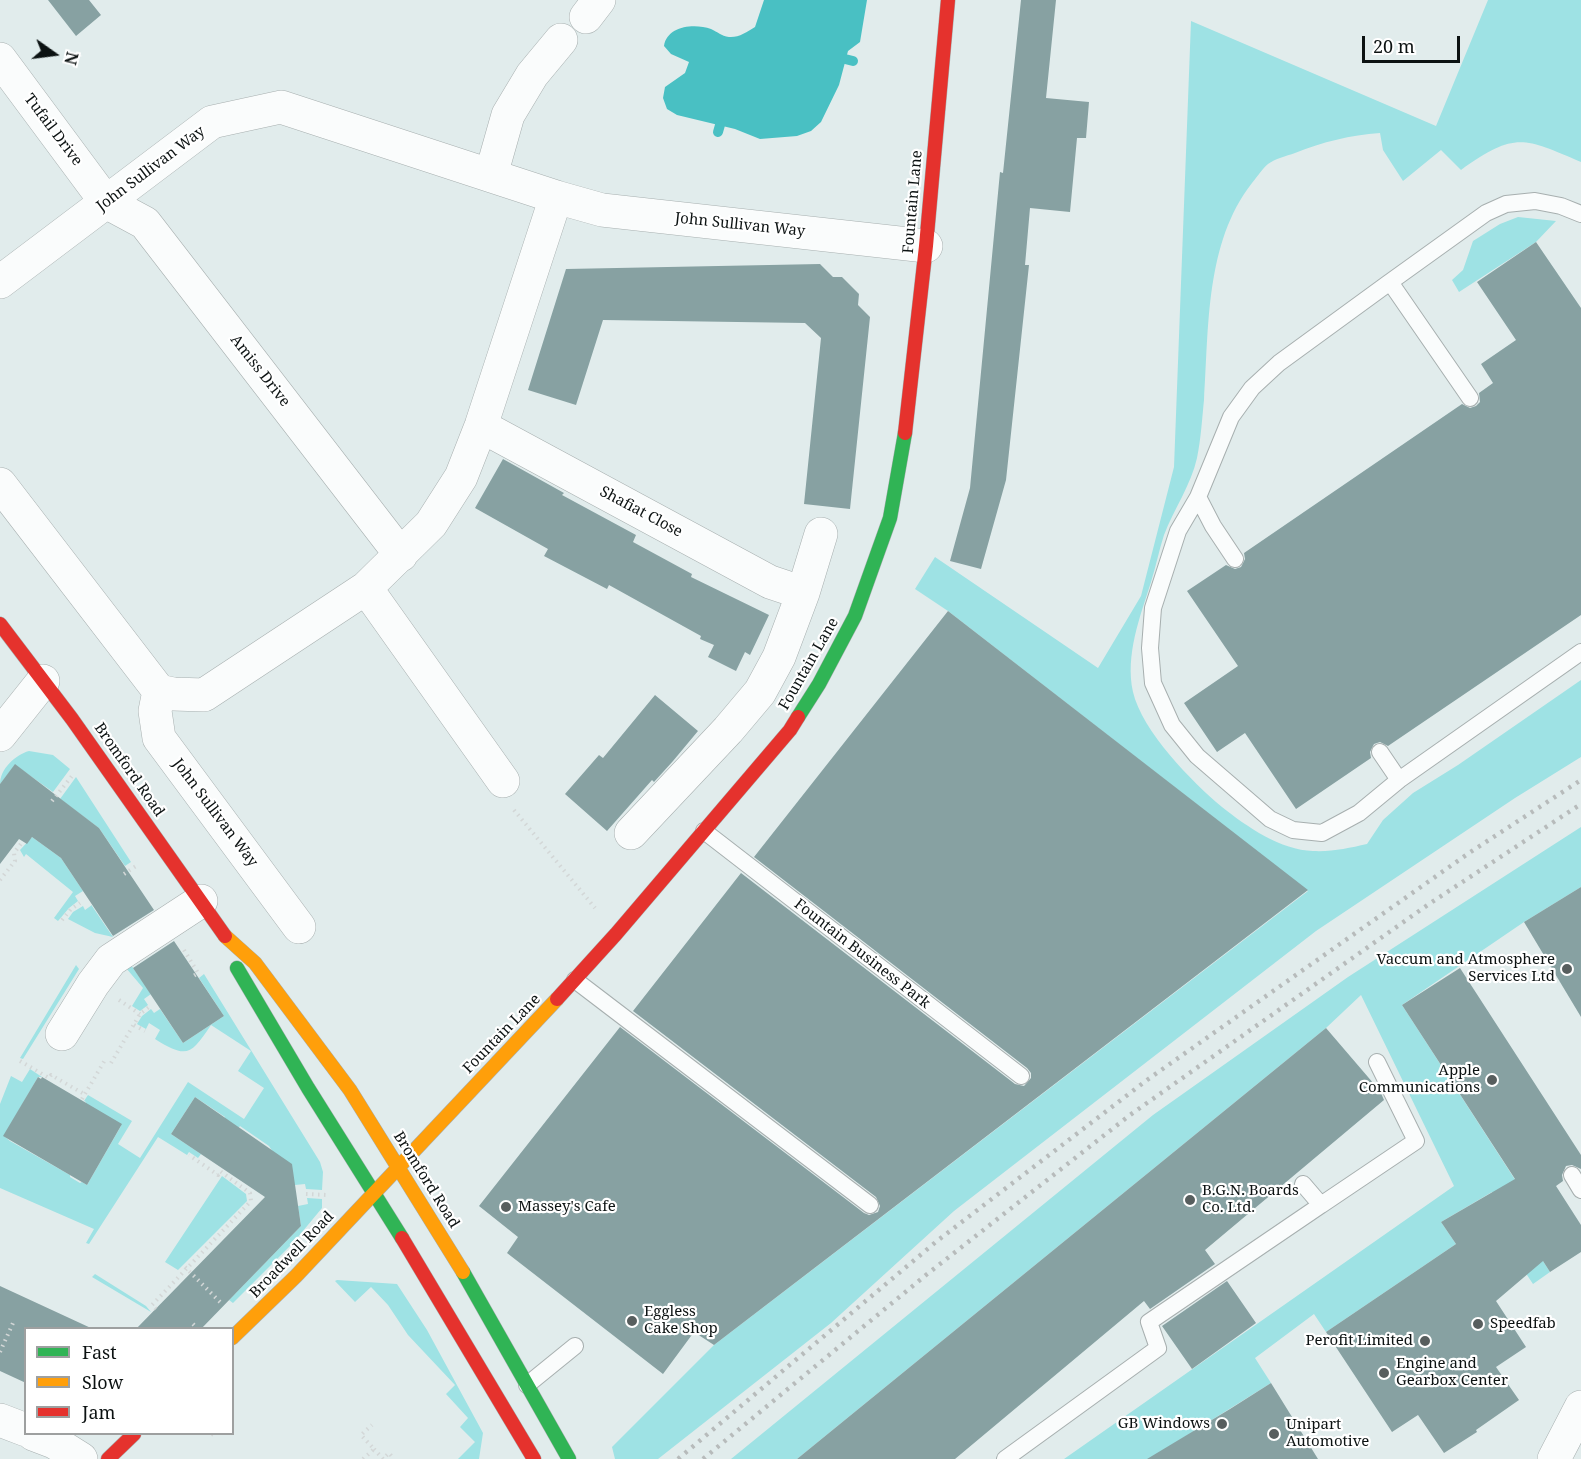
<!DOCTYPE html>
<style>
body{margin:0}
#map{position:relative;width:1581px;height:1459px;overflow:hidden;background:#e1ecec;font-family:"Noto Serif",serif}
canvas{display:block}
.legend{position:absolute;left:24px;top:1327px;width:210px;height:108px;box-sizing:border-box;background:#fff;border:2px solid #9ea0a0;margin:0;padding:8px 10px;list-style:none;font-size:18px;color:#0c1212}
.legend li{display:flex;align-items:center;gap:12px;height:30px}
.legend b{width:30px;border:2px solid #9ea0a0}
.north{position:absolute;left:24px;top:24px;width:60px;height:60px;-webkit-text-stroke:4px #fff;paint-order:stroke;rotate:104deg;font-size:16px;font-weight:700;line-height:24px;text-align:center;color:#0c1212}
.north::after{content:'';display:block;margin:auto;width:21px;height:27px;background:#0c1212;clip-path:polygon(50% 0,100% 100%,50% 72%,0 100%)}
.scale{position:absolute;left:1362px;top:36px;width:98px;height:27px;box-sizing:border-box;border:3px solid #0c1212;border-top:0;padding-left:8px;font-size:18px;line-height:21px;white-space:nowrap;color:#0c1212;-webkit-text-stroke:4px #fff;paint-order:stroke}
</style>
<div id="map">
<canvas width="1581" height="1459"></canvas>
<ul class="legend">
<li><b style="height:8px;background:#30b455"></b>Fast</li>
<li><b style="height:8px;background:#ff9f0a"></b>Slow</li>
<li><b style="height:8px;background:#e5322d"></b>Jam</li>
</ul>
<div class="north">N</div>
<div class="scale">20 m</div>
</div>
<script>
const ctx = document.querySelector('canvas').getContext('2d');
ctx.lineJoin = 'round';
function fill(path, color) {
  ctx.fillStyle = color;
  ctx.fill(path, 'evenodd');
}
function trace(path, color, width, dash) {
  ctx.strokeStyle = color;
  ctx.lineWidth = width;
  ctx.lineCap = dash ? 'butt' : 'round';
  ctx.setLineDash(dash || []);
  ctx.stroke(path);
}
function drawText(font, color, halo, rows, align = 'center') {
  ctx.font = font + ' "Noto Serif",serif';
  ctx.lineWidth = 4.5;
  ctx.setLineDash([]);
  ctx.textBaseline = 'middle';
  ctx.strokeStyle = halo;
  ctx.fillStyle = color;
  for (const [text, x, y, turn = 0] of rows) {
    ctx.save();
    ctx.translate(x, y);
    ctx.rotate((+turn || 0) * Math.PI / 180);
    ctx.textAlign = isNaN(turn) ? turn : align;
    if (halo) ctx.strokeText(text, 0, 0);
    ctx.fillText(text, 0, 0);
    ctx.restore();
  }
}
fill(new Path2D(`
 M1488,0H1581V162C1522,137 1515,132 1461,170L1441,150L1403,181L1383,150L1380,133C1350,135 1323,142 1295,153C1286,156 1275,159 1268,164C1262,169 1257,177 1252,183C1205,243 1209,328 1204,400C1202,419 1201,439 1197,458C1191,485 1174,509 1164,535C1159,550 1156,566 1151,582C1140,617 1125,655 1133,692C1142,731 1192,782 1222,807C1247,827 1281,850 1313,851C1332,852 1349,848 1367,844L1383,820L1413,793L1458,765L1581,680V757L1515,798L1316,931L954,1211L831,1323L658,1459H615L612,1447L714,1345L1308,891L948,611L915,589L935,557L1098,668L1141,596L1174,467L1191,21L1436,126Z
 M1518,217L1556,221L1536,242L1459,292L1452,280L1463,270L1473,241L1500,224Z
 M29,751L53,755L70,769L53,792L15,765L0,784C0,769 15,755 29,751Z
 M76,777L131,862L125,866L99,828L60,799Z
 M1581,827V887L1524,922L1402,1005L1523,1192L1506,1203L1550,1272L1533,1284L1527,1275L1492,1192L1441,1222L1456,1244L1326,1332L1314,1314L1255,1358L1271,1383L1149,1459H1064L1454,1186L1361,995L1326,1028L797,1459H731L1153,1115L1348,977Z
 M32,837L61,858L83,891L75,896L78,901L69,908L58,921L54,918L73,892L26,854L24,857L20,850Z
 M92,905V906L113,937L95,933L68,919L73,912L83,906L85,910Z
 M76,965L79,969L23,1059L20,1058Z
 M131,965L151,994L144,999L148,1005L140,1011L132,1006L143,988L126,968Z
 M204,974L320,1162L323,1172L322,1190L306,1189L305,1184L295,1185L269,1146L240,1126L235,1132L222,1123L225,1117L195,1097L171,1134L201,1154L198,1158L189,1152L187,1155L158,1137L89,1244L86,1243L94,1229L0,1188V1104L11,1076L22,1082L30,1069L42,1077H38L4,1136L10,1141L70,1175V1177L80,1183L82,1182L87,1185L121,1126L85,1104L86,1102L84,1101L88,1095L132,1121L118,1144L140,1158L188,1082L244,1119L264,1088L238,1071L251,1051L211,1025C191,1055 187,1059 155,1039L160,1030L149,1023L146,1029L137,1024L142,1016L151,1009L154,1013L160,1009L183,1043L224,1016L199,978Z
 M222,1176L246,1194L247,1201L178,1270L165,1262Z
 M307,1198L322,1199V1208L293,1243L233,1303L229,1300L301,1226L298,1206L308,1204Z
 M95,1274L146,1306L151,1312L92,1277Z
 M337,1280L397,1284L427,1330L483,1433L479,1459H458L475,1442L460,1427L468,1418L446,1394L455,1385L408,1335L388,1305L371,1287L355,1302L335,1281Z`), '#9ee2e4');
fill(new Path2D(`
 M764,0H867L860,42L848,51L839,85L821,122L811,131L797,136L760,139L735,129L677,115L667,109L663,98L665,87L685,73L689,62L671,54L664,46C667,26 694,23 711,29C718,32 721,36 729,37C738,38 747,32 755,27Z`), '#49c0c3');
trace(new Path2D(`
 M845,59L853,61
 M718,132L720,125`), '#49c0c3', 10);
fill(new Path2D(`
 M48,0H89L101,15L76,36Z
 M1021,0H1056L1046,98L1089,102L1086,138H1077L1070,212L1030,208L1025,265H1029L1006,480L981,569L950,561L970,488L1000,172L1003,173Z
 M1536,242L1581,308V615L1388,746L1380,742L1374,744L1370,752L1371,758L1296,809L1245,733L1217,752L1184,703L1238,666L1187,591L1226,565L1235,569L1241,567L1245,559L1244,553L1462,404L1470,408L1476,406L1480,402L1479,393L1493,383L1481,364L1516,340L1477,282Z
 M820,264L833,277H842L859,294L858,305L870,317L850,509L804,504L821,338L805,323L603,320L576,405L528,390L566,269Z
 M503,459L564,493L562,495L636,535L633,542L692,574L691,577L769,615L750,655L745,652L736,671L708,657L714,645L700,639L701,636L609,585L607,589L544,556L548,549L475,508Z
 M948,611L1308,890L714,1345L694,1332L663,1374L507,1253L518,1237L479,1206L620,1027L864,1213L869,1215L878,1212L880,1206L876,1197L633,1011L741,873L1015,1084L1024,1086L1031,1078V1073L1027,1068L754,857Z
 M655,695L698,731L673,761L654,782L652,780L607,831L565,794L599,755L603,758Z
 M15,764L99,828L154,910L113,936L61,858L32,837L27,844L19,839L0,864V784Z
 M1581,887V1017L1524,922Z
 M174,941L224,1016L183,1043L133,968Z
 M1460,968L1581,1155V1169L1572,1165L1566,1166L1562,1175L1563,1181L1556,1186L1581,1225V1252L1550,1272L1543,1261L1496,1301L1526,1347L1496,1367L1519,1400L1476,1430L1477,1432L1444,1453L1418,1415L1392,1432L1326,1332L1456,1244L1441,1222L1515,1179L1402,1005Z
 M1326,1028L1380,1091L1384,1100L1205,1250L1215,1264L1150,1309L1144,1301L955,1459H797Z
 M38,1077L41,1079L42,1077L122,1124L87,1185L3,1136Z
 M195,1097L292,1164L301,1226L201,1329H136L265,1197L171,1134Z
 M1227,1281L1256,1323L1192,1369L1162,1326Z
 M0,1286L93,1329H26V1383L0,1371Z
 M1271,1383L1318,1459H1147L1230,1409Z`), '#87a1a2');
const lane = new Path2D(`
 M1390,282L1486,213L1506,204L1535,201L1561,206L1581,214
 M1198,497L1231,417L1252,388L1279,363L1390,282L1470,398
 M1235,559L1213,526L1198,497L1178,531L1153,608L1150,648L1153,683L1172,725L1197,756L1270,819L1293,830L1322,833L1359,813L1399,780
 M1380,752L1399,780L1581,652
 M704,831L1021,1076
 M575,980L870,1205
 M1572,1175L1581,1190
 M1303,1184L1321,1205L1416,1141L1377,1062
 M527,1385L575,1346
 M1005,1459L1158,1348L1149,1322L1321,1205`);
const street = new Path2D(`
 M586,17L599,0
 M0,59L106,202L145,223L401,555
 M491,175L508,115L532,75L561,40
 M0,282L212,122L281,107L556,197L602,210L926,246
 M481,426L770,582L803,593
 M0,484L159,691L173,694L204,695L366,588L431,524L461,477L481,426L556,197
 M366,588L503,781
 M159,691L155,711L159,738L299,927
 M0,735L43,681
 M631,833L728,730L760,692L779,657L803,593L821,534
 M62,1034L93,984L111,960L201,901
 M0,1420L26,1430
 M33,1434L54,1442L81,1459
 M1554,1459L1581,1407`);
const fast = new Path2D(`
 M798,717L819,684L855,616L890,518L905,433
 M237,968L308,1088L402,1238
 M463,1272L569,1459`);
const slow = new Path2D(`
 M225,936L255,963L350,1090L463,1272
 M232,1338L296,1276L557,999`);
const jam = new Path2D(`
 M905,433L926,246L948,0
 M0,624L72,719L225,936
 M557,999L616,934L790,730L798,717
 M402,1238L534,1459
 M108,1459L134,1434`);
trace(lane, '#a7afaf', 18);
trace(street, '#a7afaf', 34);
trace(fast, '#a7afaf', 15);
trace(slow, '#a7afaf', 15);
trace(jam, '#a7afaf', 15);
trace(new Path2D(`
 M52,801L72,776
 M514,810L595,908
 M124,874L136,866
 M0,880L15,861L14,853L23,841
 M62,920L71,909L80,903
 M184,950L198,973L192,977
 M119,1000L140,1014
 M134,1025L145,1031
 M20,1061L49,1078L51,1075L84,1094
 M111,1063L140,1014L149,1007
 M82,1099L105,1060
 M306,1194L327,1195
 M185,1267L221,1303
 M156,1309L152,1305L251,1201L250,1193L220,1171L218,1175L189,1155
 M193,1324L197,1328
 M0,1352L13,1323
 M212,1434L214,1435
 M374,1449L383,1459L389,1453L394,1459
 M363,1459L374,1449L361,1435L372,1425`), '#d3d7d7', 4, [1.5, 4.5]);
trace(lane, '#fafcfc', 16);
trace(street, '#fafcfc', 33);
trace(fast, '#30b455', 14);
trace(slow, '#ff9f0a', 14);
trace(jam, '#e5322d', 14);
trace(new Path2D(`
 M678,1459L937,1241L1147,1080L1469,853L1581,780
 M703,1459L926,1275L1130,1115L1429,904L1581,804`), '#b7bbbb', 4.5, [3, 6]);
for (const [x, y, r, color] of [
 [1567,969,6,"#575e5e"],
 [1492,1080,6,"#575e5e"],
 [1190,1200,6,"#575e5e"],
 [506,1207,6,"#575e5e"],
 [632,1321,6,"#575e5e"],
 [1478,1324,6,"#575e5e"],
 [1425,1341,6,"#575e5e"],
 [1384,1373,6,"#575e5e"],
 [1222,1424,6,"#575e5e"],
 [1274,1434,6,"#575e5e"]
]) {
  const dot = new Path2D();
  dot.arc(x, y, r, 0, 2 * Math.PI);
  ctx.fillStyle = color;
  ctx.fill(dot);
  trace(dot, '#fff', 2);
}
drawText('15px', '#0c1212', '#fff', [
 ["Tufail Drive",53,130,53],
 ["John Sullivan Way",151,169,-37],
 ["Fountain Lane",913,202,-85],
 ["John Sullivan Way",740,225,6],
 ["Amiss Drive",260,371,52],
 ["Shafiat Close",641,512,28],
 ["Fountain Lane",809,664,-60],
 ["Bromford Road",129,770,55],
 ["John Sullivan Way",215,813,53],
 ["Fountain Business Park",862,954,38],
 ["Fountain Lane",502,1034,-46],
 ["Bromford Road",426,1180,58],
 ["Broadwell Road",292,1255,-46]
]);
drawText('15px', '#0c1212', '#fff', [
 ["Vaccum and Atmosphere",1555,960,"right"],
 ["Services Ltd",1555,977,"right"],
 ["Apple",1480,1071,"right"],
 ["Communications",1480,1088,"right"],
 ["B.G.N. Boards",1202,1191],
 ["Co. Ltd.",1202,1208],
 ["Massey's Cafe",518,1207],
 ["Eggless",644,1312],
 ["Cake Shop",644,1329],
 ["Speedfab",1490,1324],
 ["Perofit Limited",1413,1341,"right"],
 ["Engine and",1396,1364],
 ["Gearbox Center",1396,1381],
 ["GB Windows",1210,1424,"right"],
 ["Unipart",1286,1425],
 ["Automotive",1286,1442]
], 'left');
</script>
